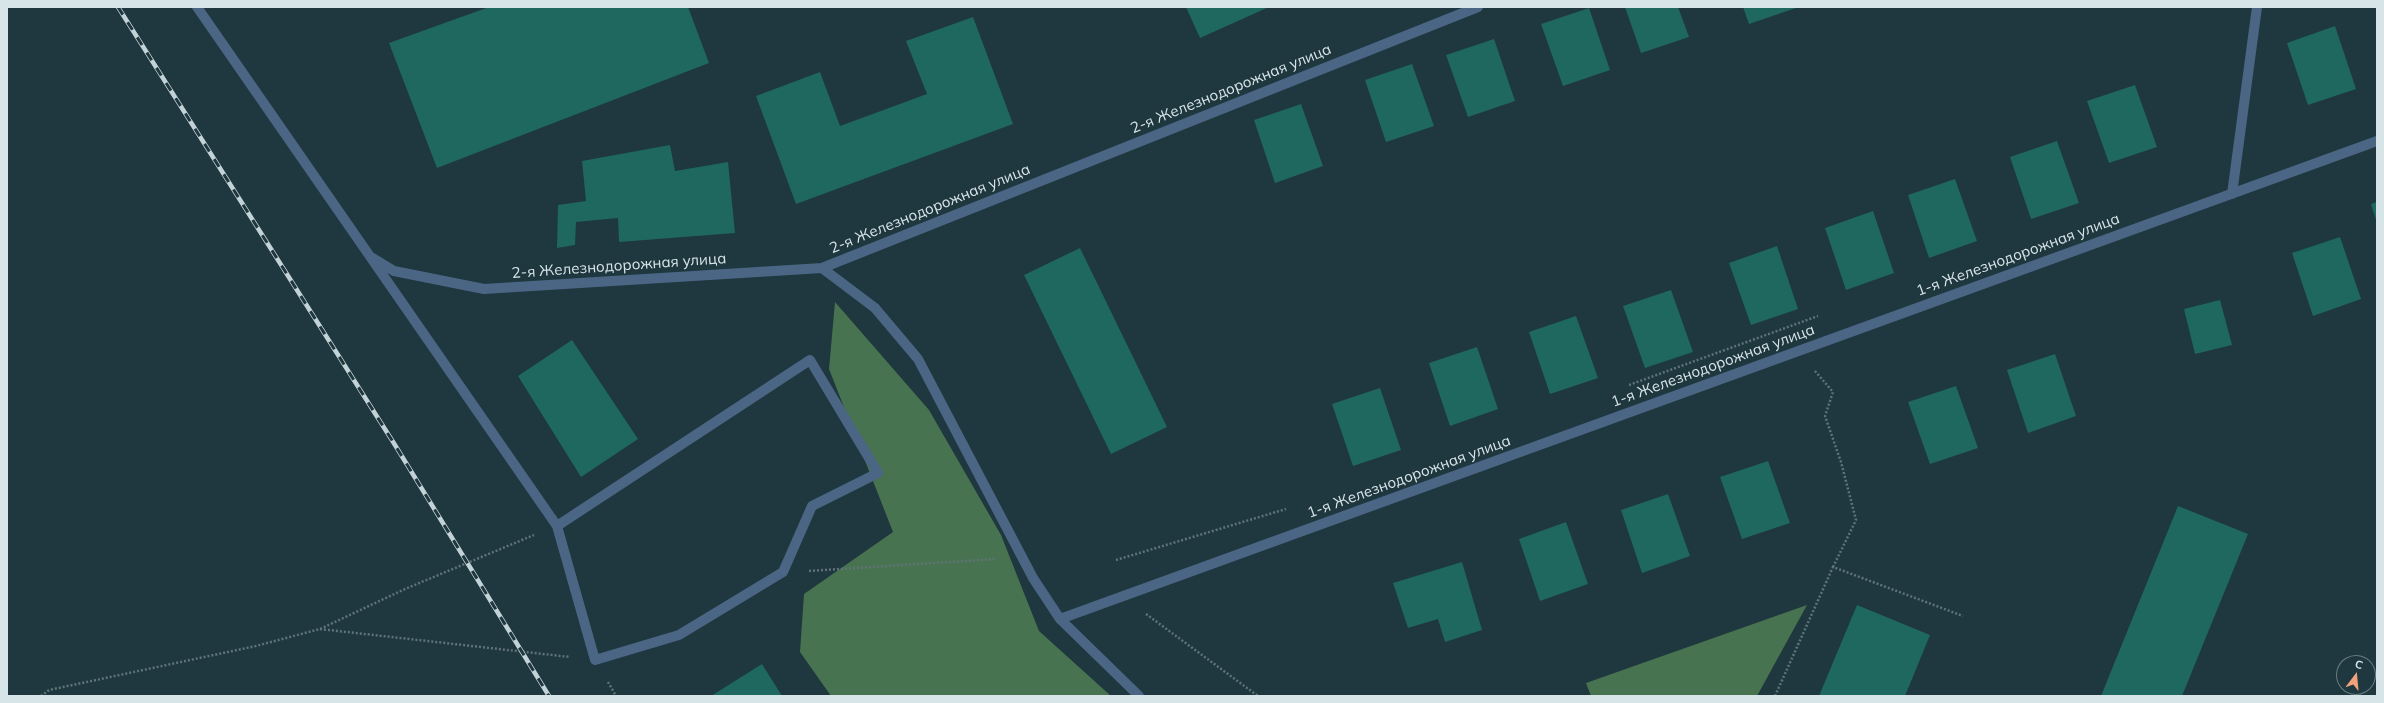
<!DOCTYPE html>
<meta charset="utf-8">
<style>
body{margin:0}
#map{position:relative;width:2384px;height:703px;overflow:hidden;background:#1f373e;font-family:Mulish,sans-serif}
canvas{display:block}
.frame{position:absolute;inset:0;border:8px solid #d7e5e9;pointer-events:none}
.north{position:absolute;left:2336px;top:655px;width:40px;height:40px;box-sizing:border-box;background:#1f373e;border:1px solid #697d82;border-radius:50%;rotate:16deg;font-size:11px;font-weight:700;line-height:16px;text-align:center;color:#d7e5e9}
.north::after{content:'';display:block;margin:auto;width:14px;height:18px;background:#f1a17c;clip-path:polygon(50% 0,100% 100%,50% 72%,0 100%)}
</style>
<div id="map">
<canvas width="2384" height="703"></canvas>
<div class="frame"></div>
<div class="north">С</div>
</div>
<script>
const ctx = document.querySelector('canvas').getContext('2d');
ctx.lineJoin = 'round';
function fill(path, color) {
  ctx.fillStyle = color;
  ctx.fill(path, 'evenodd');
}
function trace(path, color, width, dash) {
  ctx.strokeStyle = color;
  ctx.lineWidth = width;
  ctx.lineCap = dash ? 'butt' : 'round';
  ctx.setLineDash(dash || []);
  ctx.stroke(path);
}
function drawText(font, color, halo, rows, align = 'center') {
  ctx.font = font + ' Mulish,sans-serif';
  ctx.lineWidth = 3;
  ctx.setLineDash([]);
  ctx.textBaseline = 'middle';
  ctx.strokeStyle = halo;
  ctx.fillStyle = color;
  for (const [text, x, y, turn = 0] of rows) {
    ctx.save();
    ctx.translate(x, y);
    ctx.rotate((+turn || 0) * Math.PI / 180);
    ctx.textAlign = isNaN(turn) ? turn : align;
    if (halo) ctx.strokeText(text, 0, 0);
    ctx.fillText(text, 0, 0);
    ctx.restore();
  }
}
fill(new Path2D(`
 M835,302L929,410L1001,535L1039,631L1111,696H831L800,652L804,594L893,532L829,369Z
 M1807,605L1757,696H1591L1586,683Z`), '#487350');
fill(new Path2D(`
 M489,7H688L709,63L437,168L389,43Z
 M1186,7H1269L1200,38Z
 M1625,7H1678L1689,37L1641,53Z
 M1743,7H1799L1749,24Z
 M1589,8L1610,70L1563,86L1541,24Z
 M973,17L1013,124L796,204L756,96L820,72L840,126L927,94L906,41Z
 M2335,26L2356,89L2308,105L2287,43Z
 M1494,39L1515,101L1468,117L1446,55Z
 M1412,64L1434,126L1386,142L1365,80Z
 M2135,85L2157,147L2109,163L2087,101Z
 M1301,104L1323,166L1275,183L1254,120Z
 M2057,141L2079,203L2031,219L2010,157Z
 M670,145L675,171L728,162L735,233L619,242L618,218L576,222L575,245L557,248L558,205L586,201L582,161Z
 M1955,179L1977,241L1929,258L1908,195Z
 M2377,202V223L2371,204Z
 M1873,211L1894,273L1846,290L1825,228Z
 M2340,237L2361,299L2313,316L2292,253Z
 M1777,246L1798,309L1751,325L1729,263Z
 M1080,248L1167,427L1111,454L1024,275Z
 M1671,290L1693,352L1645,368L1623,306Z
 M2220,300L2232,345L2195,354L2184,309Z
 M1576,316L1598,378L1550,394L1529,332Z
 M572,340L638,439L581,477L518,376Z
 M1477,347L1498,409L1450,426L1429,363Z
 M2055,354L2076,416L2028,433L2007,370Z
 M1956,386L1978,448L1930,464L1908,402Z
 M1380,388L1401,450L1353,466L1332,404Z
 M1768,461L1790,523L1742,539L1720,477Z
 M1668,494L1690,556L1642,573L1621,510Z
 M2178,506L2248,534L2182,696H2101Z
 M1566,522L1588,584L1540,601L1519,539Z
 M1462,562L1482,630L1445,642L1438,619L1408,628L1393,583Z
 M1857,605L1930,635L1905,696H1819Z
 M762,664L782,696H711Z`), '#1e685f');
trace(new Path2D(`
 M1815,371L1833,392L1825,416L1841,462L1856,520L1833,567
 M1629,385L1818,316
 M1116,560L1286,509
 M809,571L996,559
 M1146,614L1258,696
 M320,629L570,657
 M608,682L616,696
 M41,696L49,690L256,646L320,629L405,589L534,535
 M1775,696L1833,567L1963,616`), '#5f7379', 2.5, [2, 2]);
trace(new Path2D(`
 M197,7L557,526L595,660L679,635L783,572L812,506L878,473L810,360L557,526
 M2232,194L2257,7
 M371,257L394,271L484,289L822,268L1478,7
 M822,268L875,308L918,359L1033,578L1060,619L1139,696
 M1060,619L2377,141`), '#4b6685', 10);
const rail = new Path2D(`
 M118,7L395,445L549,696`);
trace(rail, '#c2d2d6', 4.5);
trace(rail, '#1f373e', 3, [9]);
drawText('15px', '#d7e5e9', '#1f373e', [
 ["2-я Железнодорожная улица",1231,89,-22],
 ["2-я Железнодорожная улица",930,209,-22],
 ["1-я Железнодорожная улица",2018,255,-20],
 ["2-я Железнодорожная улица",619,266,-4],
 ["1-я Железнодорожная улица",1713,366,-20],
 ["1-я Железнодорожная улица",1409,477,-20]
]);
</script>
